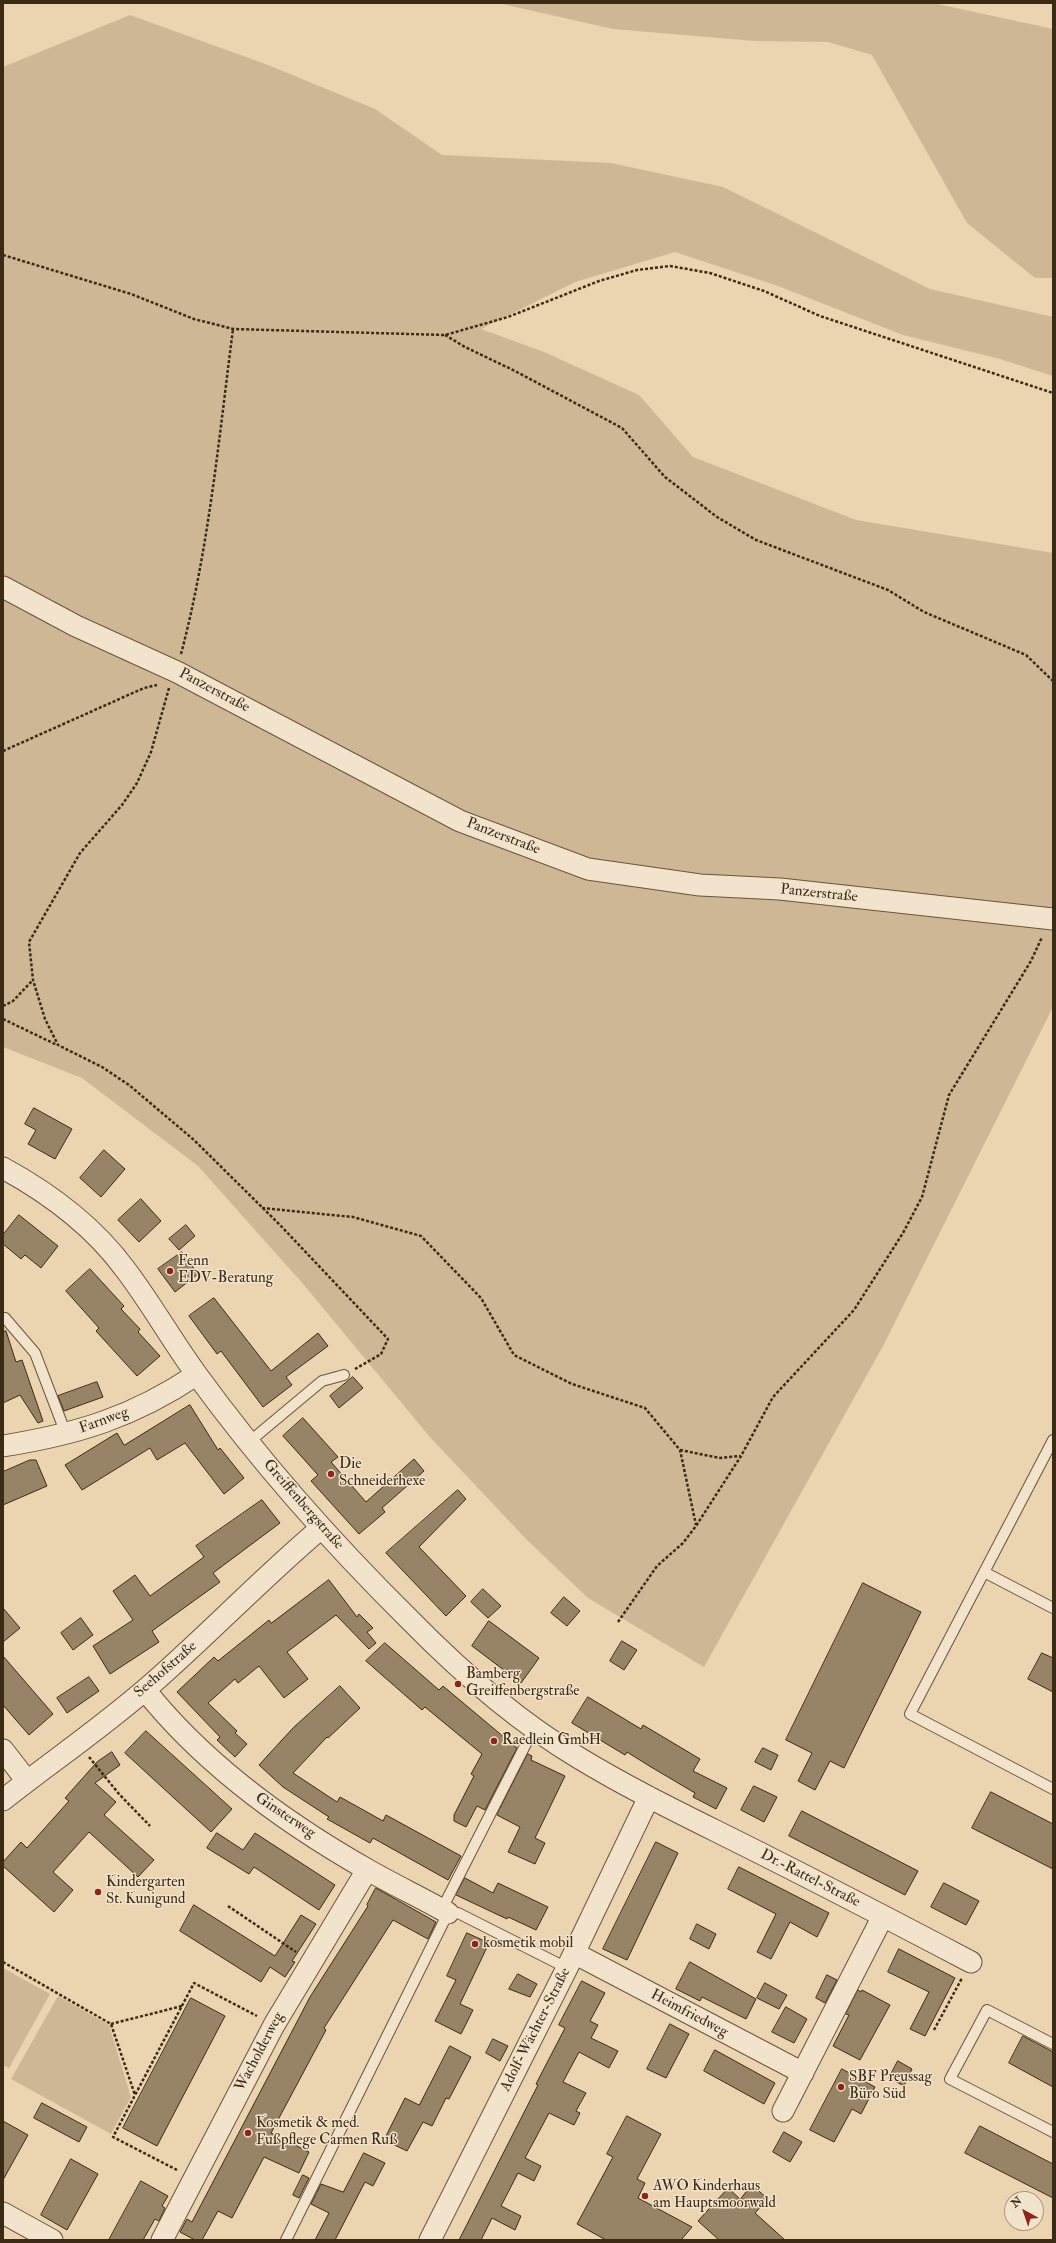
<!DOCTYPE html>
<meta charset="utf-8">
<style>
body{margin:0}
#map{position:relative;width:1056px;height:2243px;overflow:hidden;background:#ebd4b0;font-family:"IM FELL Double Pica",serif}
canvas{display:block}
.frame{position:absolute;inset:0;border:4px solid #3c2b14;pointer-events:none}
.north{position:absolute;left:1004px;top:2191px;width:40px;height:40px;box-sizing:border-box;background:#f2e3cc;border:1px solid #a99982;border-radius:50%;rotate:320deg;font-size:11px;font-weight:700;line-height:16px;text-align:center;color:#3c2b14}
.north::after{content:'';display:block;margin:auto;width:14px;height:18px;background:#8f2418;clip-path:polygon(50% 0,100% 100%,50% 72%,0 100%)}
</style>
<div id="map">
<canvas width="1056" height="2243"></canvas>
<div class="frame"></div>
<div class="north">N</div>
</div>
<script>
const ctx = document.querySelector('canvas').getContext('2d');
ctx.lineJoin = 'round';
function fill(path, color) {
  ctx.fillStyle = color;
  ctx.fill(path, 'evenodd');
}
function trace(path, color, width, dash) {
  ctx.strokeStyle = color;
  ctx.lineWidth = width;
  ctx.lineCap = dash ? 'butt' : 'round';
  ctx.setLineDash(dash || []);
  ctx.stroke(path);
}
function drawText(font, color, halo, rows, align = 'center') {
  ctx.font = font + ' "IM FELL Double Pica",serif';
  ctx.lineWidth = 3;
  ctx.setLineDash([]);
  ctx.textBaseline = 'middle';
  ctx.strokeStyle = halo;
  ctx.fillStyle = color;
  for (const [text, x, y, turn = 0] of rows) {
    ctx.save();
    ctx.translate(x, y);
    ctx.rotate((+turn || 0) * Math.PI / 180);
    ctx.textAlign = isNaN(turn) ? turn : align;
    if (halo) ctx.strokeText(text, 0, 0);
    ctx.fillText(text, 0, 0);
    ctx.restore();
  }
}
fill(new Path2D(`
 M498,3H933L1053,29V278H1035L967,223L872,55L828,42L755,41L613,29Z
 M130,15L268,65L375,109L442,155L611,163L723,187L930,289L1053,317V376L1000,359L903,335L778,286L675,252L575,282L481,329L544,352L639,395L693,457L856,520L1053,553V1007L883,1346L704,1667L588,1598L527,1540L429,1436L304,1285L198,1166L82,1078L3,1047V67Z
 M3,1968L50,1994L9,2068L3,2065Z
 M58,1996L109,2025L131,2097L111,2134L11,2079Z`), '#cdb795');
const building = new Path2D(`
 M34,1108L72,1129L55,1159L28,1144L36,1130L25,1124Z
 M104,1150L125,1169L101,1197L80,1178Z
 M141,1199L161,1221L139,1242L118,1220Z
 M19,1215L58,1246L41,1268L25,1255L21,1259L3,1244V1235Z
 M186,1225L195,1236L179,1250L169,1239Z
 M182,1252L198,1274L175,1292L158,1269Z
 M90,1269L124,1306L121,1309L140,1329L138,1332L160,1356L137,1376L96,1331L99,1328L66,1291Z
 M214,1298L271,1371L318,1333L328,1346L286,1377L292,1385L263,1407L221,1351L217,1354L189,1316Z
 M6,1331L16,1362L22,1360L43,1421L38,1423L20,1395L3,1403V1332Z
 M353,1377L363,1388L339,1408L330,1396Z
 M97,1382L103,1397L64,1411L58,1396Z
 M190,1405L218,1450L220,1448L244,1478L224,1494L185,1443L157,1460L150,1448L82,1490L65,1465L117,1433L124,1445Z
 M303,1418L338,1457L331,1462L366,1502L414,1459L424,1471L382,1508L385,1512L359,1534L311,1481L318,1475L283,1436Z
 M30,1460H36L47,1486L3,1505V1472Z
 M458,1490L466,1499L419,1547L466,1596L446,1616L386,1553Z
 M262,1500L280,1523L213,1573L220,1582L152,1631L159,1642L110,1674L93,1646L133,1620L113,1591L135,1575L150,1596L204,1557L196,1546Z
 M329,1580L357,1617L359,1614L373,1628L367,1632L376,1643L369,1649L336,1615L287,1652L308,1679L284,1698L259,1666L238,1683L235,1679L208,1703L237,1731L235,1733L247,1744L235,1757L217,1740L220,1737L177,1692L214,1657L218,1661L269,1620L271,1623Z
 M863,1583L921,1612L844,1768L830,1761L815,1790L798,1781L812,1753L786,1740Z
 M483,1589L501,1606L488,1618L471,1602Z
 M564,1597L580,1611L567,1626L551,1613Z
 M3,1608L20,1628L3,1642Z
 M81,1618L93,1635L73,1650L61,1633Z
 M489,1621L539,1658L521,1683L472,1646Z
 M622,1641L637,1650L624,1670L610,1661Z
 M385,1643L439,1690L443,1686L517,1748L485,1810L477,1806L466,1827L454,1821V1815L474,1776L471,1774L482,1754L425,1707L422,1710L366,1661Z
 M1042,1653L1053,1658V1692L1028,1679Z
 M3,1656L53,1714L29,1735L3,1705Z
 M89,1677L99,1691L67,1713L57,1698Z
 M340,1686L360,1708L328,1738L327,1737L293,1773L337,1802L340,1797L383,1821L386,1815L461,1856L448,1880L373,1838L370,1843L327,1819L329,1817L283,1787L259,1765L293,1728Z
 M588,1697L641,1729L643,1725L700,1759L693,1771L727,1788L716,1809L693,1797L695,1793L651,1767L627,1752L625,1755L572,1723Z
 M146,1731L232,1809L211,1832L125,1753Z
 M763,1748L778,1755L771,1770L755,1762Z
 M112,1752L120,1765L95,1783L116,1802L104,1815L154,1860L138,1877L89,1832L53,1872L73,1890L54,1912L3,1866V1862L21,1842L27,1848L69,1801L65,1798L97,1762Z
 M528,1754L532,1756L531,1760L565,1776L535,1838L545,1843L535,1864L508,1852L520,1827L497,1815Z
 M754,1786L777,1797L764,1822L741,1810Z
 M991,1792L1053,1824V1869L972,1828Z
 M802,1811L918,1871L905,1895L789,1836Z
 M217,1833L243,1850L255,1833L335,1885L319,1910L254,1867L249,1874L207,1848Z
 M656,1842L678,1853L627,1960L603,1949Z
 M739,1867L829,1913L817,1937L790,1922L771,1959L757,1952L776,1914L728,1889Z
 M465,1878L493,1893L498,1883L548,1907L536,1930L508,1917L507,1919L456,1895Z
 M944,1883L979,1901L966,1925L931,1907Z
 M376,1888L436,1922L428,1939L393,1920L324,2028L326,2030L271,2133L309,2152L299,2173L264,2157L232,2218L218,2211L202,2240H195L180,2232L187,2219L192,2222L310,1997L368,1906L367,1905Z
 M194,1905L275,1956L301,1915L316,1924L292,1961L295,1962L285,1977L270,1967L261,1982L180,1931Z
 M697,1924L716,1934L709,1949L690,1939Z
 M467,1933L489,1943L460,2004L473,2010L461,2034L435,2021L456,1980L447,1976Z
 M899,1949L955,1978L925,2036L910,2029L929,1992L888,1972Z
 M690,1962L756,1999L746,2019L702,1997L700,2001L676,1989Z
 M518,1974L537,1984L530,1997L509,1989Z
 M827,1975L837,1980L825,2003L816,1998Z
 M582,1981L605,1993L590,2021L598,2025L591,2038L618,2051L609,2068L579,2052L563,2082L586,2093L576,2111L580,2113L574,2125L549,2113L525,2158L541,2166L534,2181L518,2173L501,2206L521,2216L515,2230L492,2218L481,2240H459L538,2085L536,2084L565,2028L559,2025Z
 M765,1983L787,1995L779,2009L757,1998Z
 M858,1990L861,1992L862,1990L890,2005L860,2060L833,2046L849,2015L846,2014Z
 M191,1998L225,2016L157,2146L123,2128Z
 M786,2007L807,2019L794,2043L772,2032Z
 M670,2024L689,2034L666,2078L647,2069Z
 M1023,2036L1053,2052V2087L1009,2063Z
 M493,2039L508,2046L500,2061L486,2053Z
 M450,2046L471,2057L449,2099L446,2098L432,2126L423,2122L407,2151L384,2140L405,2098L419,2105Z
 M715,2050L775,2083L764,2104L704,2071Z
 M898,2061L912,2069L904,2086L889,2078Z
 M842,2069L875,2087L861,2114L852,2109L834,2142L810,2130Z
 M42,2103L87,2127L79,2142L34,2118Z
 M627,2116L661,2134L637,2179L645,2183L638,2198L692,2227L681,2240H606L577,2224L613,2157L607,2154Z
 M3,2121L28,2135L3,2180Z
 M980,2126L1053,2164V2198L965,2153Z
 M784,2132L802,2142L790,2162L773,2152Z
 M364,2153L385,2163L373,2186L365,2182L335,2240H315L329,2213L311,2204L321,2184L343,2192Z
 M71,2159L98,2174L67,2230L41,2215Z
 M303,2175L309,2178L299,2198L293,2195Z
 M141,2181L168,2196L162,2206L165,2208L159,2221L155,2219L143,2240H109Z
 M752,2185L768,2199L755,2213L785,2240H719L698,2221L728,2188L740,2199Z`);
fill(building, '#978365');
trace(building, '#3c2b14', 1);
const lane = new Path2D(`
 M5,1318L35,1353L66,1434
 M1053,1440L910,1714L1053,1789
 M249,1442L322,1381L344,1375
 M984,1572L1053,1608
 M442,1909L534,1728
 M1053,2044L987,2010L950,2079L1053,2132
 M286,2240L448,1913H458L567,1968`);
const street = new Path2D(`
 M3,587L76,626L177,672L460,821L588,869L700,885L780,889L1053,919
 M3,1168C49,1193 94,1227 125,1269C151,1303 172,1341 197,1375C261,1463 334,1545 411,1621C461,1672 517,1721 579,1758C630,1789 684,1815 738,1842C816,1881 893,1921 971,1962
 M3,1446C78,1434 133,1417 196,1375
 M145,1690C203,1763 287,1824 368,1870C394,1885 422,1898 448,1913
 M3,1750L27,1781
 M3,1800C50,1763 101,1728 146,1689C206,1637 260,1580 320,1529
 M574,1953L803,2073
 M783,2111L883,1916
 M3,2213L52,2240
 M162,2240L274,2025L367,1870
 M430,2240L567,1968L649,1797`);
trace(lane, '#68553b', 12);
trace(street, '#68553b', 23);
trace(new Path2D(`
 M3,255L131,294L194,319L233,329L445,335L508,317L599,281L637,270L670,266L710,273L764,291L820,316L1053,393
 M445,335L465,347L515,371L622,428L665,477L717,517L756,540L888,590L924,612L1026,655L1053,681
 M181,654C209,548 219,437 233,329
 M169,688L151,752L137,783L122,805L80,853L29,942L33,980L45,1019L58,1045L102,1067L129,1085L194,1140L281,1226L388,1339L381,1354L355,1369
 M3,751L144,688L157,685
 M3,1006L13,1001L32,981
 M3,1019L57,1045
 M262,1208L353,1217L421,1236L481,1298L514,1355L572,1384L645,1408L680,1450L696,1525
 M680,1450L720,1458L740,1456
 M618,1622L657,1566L683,1543L696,1526L741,1456L773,1397L854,1310L903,1233L922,1197L949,1095L1031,961L1042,937
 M89,1757L119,1794L150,1826
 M228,1906L296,1952
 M3,1962L111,2024L135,2095
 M111,2024L182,2006
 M934,2030L962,1978
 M177,2170L113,2137L194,1983L257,2016`), '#3c2b14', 2.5, [3, 2]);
trace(lane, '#f2e3cc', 10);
trace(street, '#f2e3cc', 21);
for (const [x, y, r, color] of [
 [170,1271,4,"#8f2418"],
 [331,1474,4,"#8f2418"],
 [458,1684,4,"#8f2418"],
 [494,1741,4,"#8f2418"],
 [98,1892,4,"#8f2418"],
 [475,1944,4,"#8f2418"],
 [841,2087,4,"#8f2418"],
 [248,2133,4,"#8f2418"],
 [645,2196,4,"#8f2418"]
]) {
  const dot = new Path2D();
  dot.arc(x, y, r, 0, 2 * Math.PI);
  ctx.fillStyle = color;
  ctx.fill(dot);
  trace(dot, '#f2e3cc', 1.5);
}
drawText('15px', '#3c2b14', '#f2e3cc', [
 ["Panzerstraße",214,691,28],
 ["Panzerstraße",503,837,21],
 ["Panzerstraße",819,894,6],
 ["Farnweg",104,1421,-20],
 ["Greiffenbergstraße",303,1505,49],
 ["Seehofstraße",166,1670,-41],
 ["Ginsterweg",285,1816,34],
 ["Dr.-Rattel-Straße",810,1879,27],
 ["Heimfriedweg",689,2014,28],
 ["Adolf-Wächter-Straße",536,2030,-63],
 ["Wacholderweg",260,2052,-62]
]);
drawText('15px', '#3c2b14', '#f2e3cc', [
 ["Fenn",178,1262],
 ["EDV-Beratung",178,1279],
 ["Die",339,1465],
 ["Schneiderhexe",339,1482],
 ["Bamberg",466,1675],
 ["Greiffenbergstraße",466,1692],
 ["Raedlein GmbH",502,1741],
 ["Kindergarten",106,1883],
 ["St. Kunigund",106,1900],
 ["kosmetik mobil",483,1944],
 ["SBF Preussag",849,2078],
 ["Büro Süd",849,2095],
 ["Kosmetik & med.",256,2124],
 ["Fußpflege Carmen Ruß",256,2141],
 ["AWO Kinderhaus",653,2187],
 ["am Hauptsmoorwald",653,2204]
], 'left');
</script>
